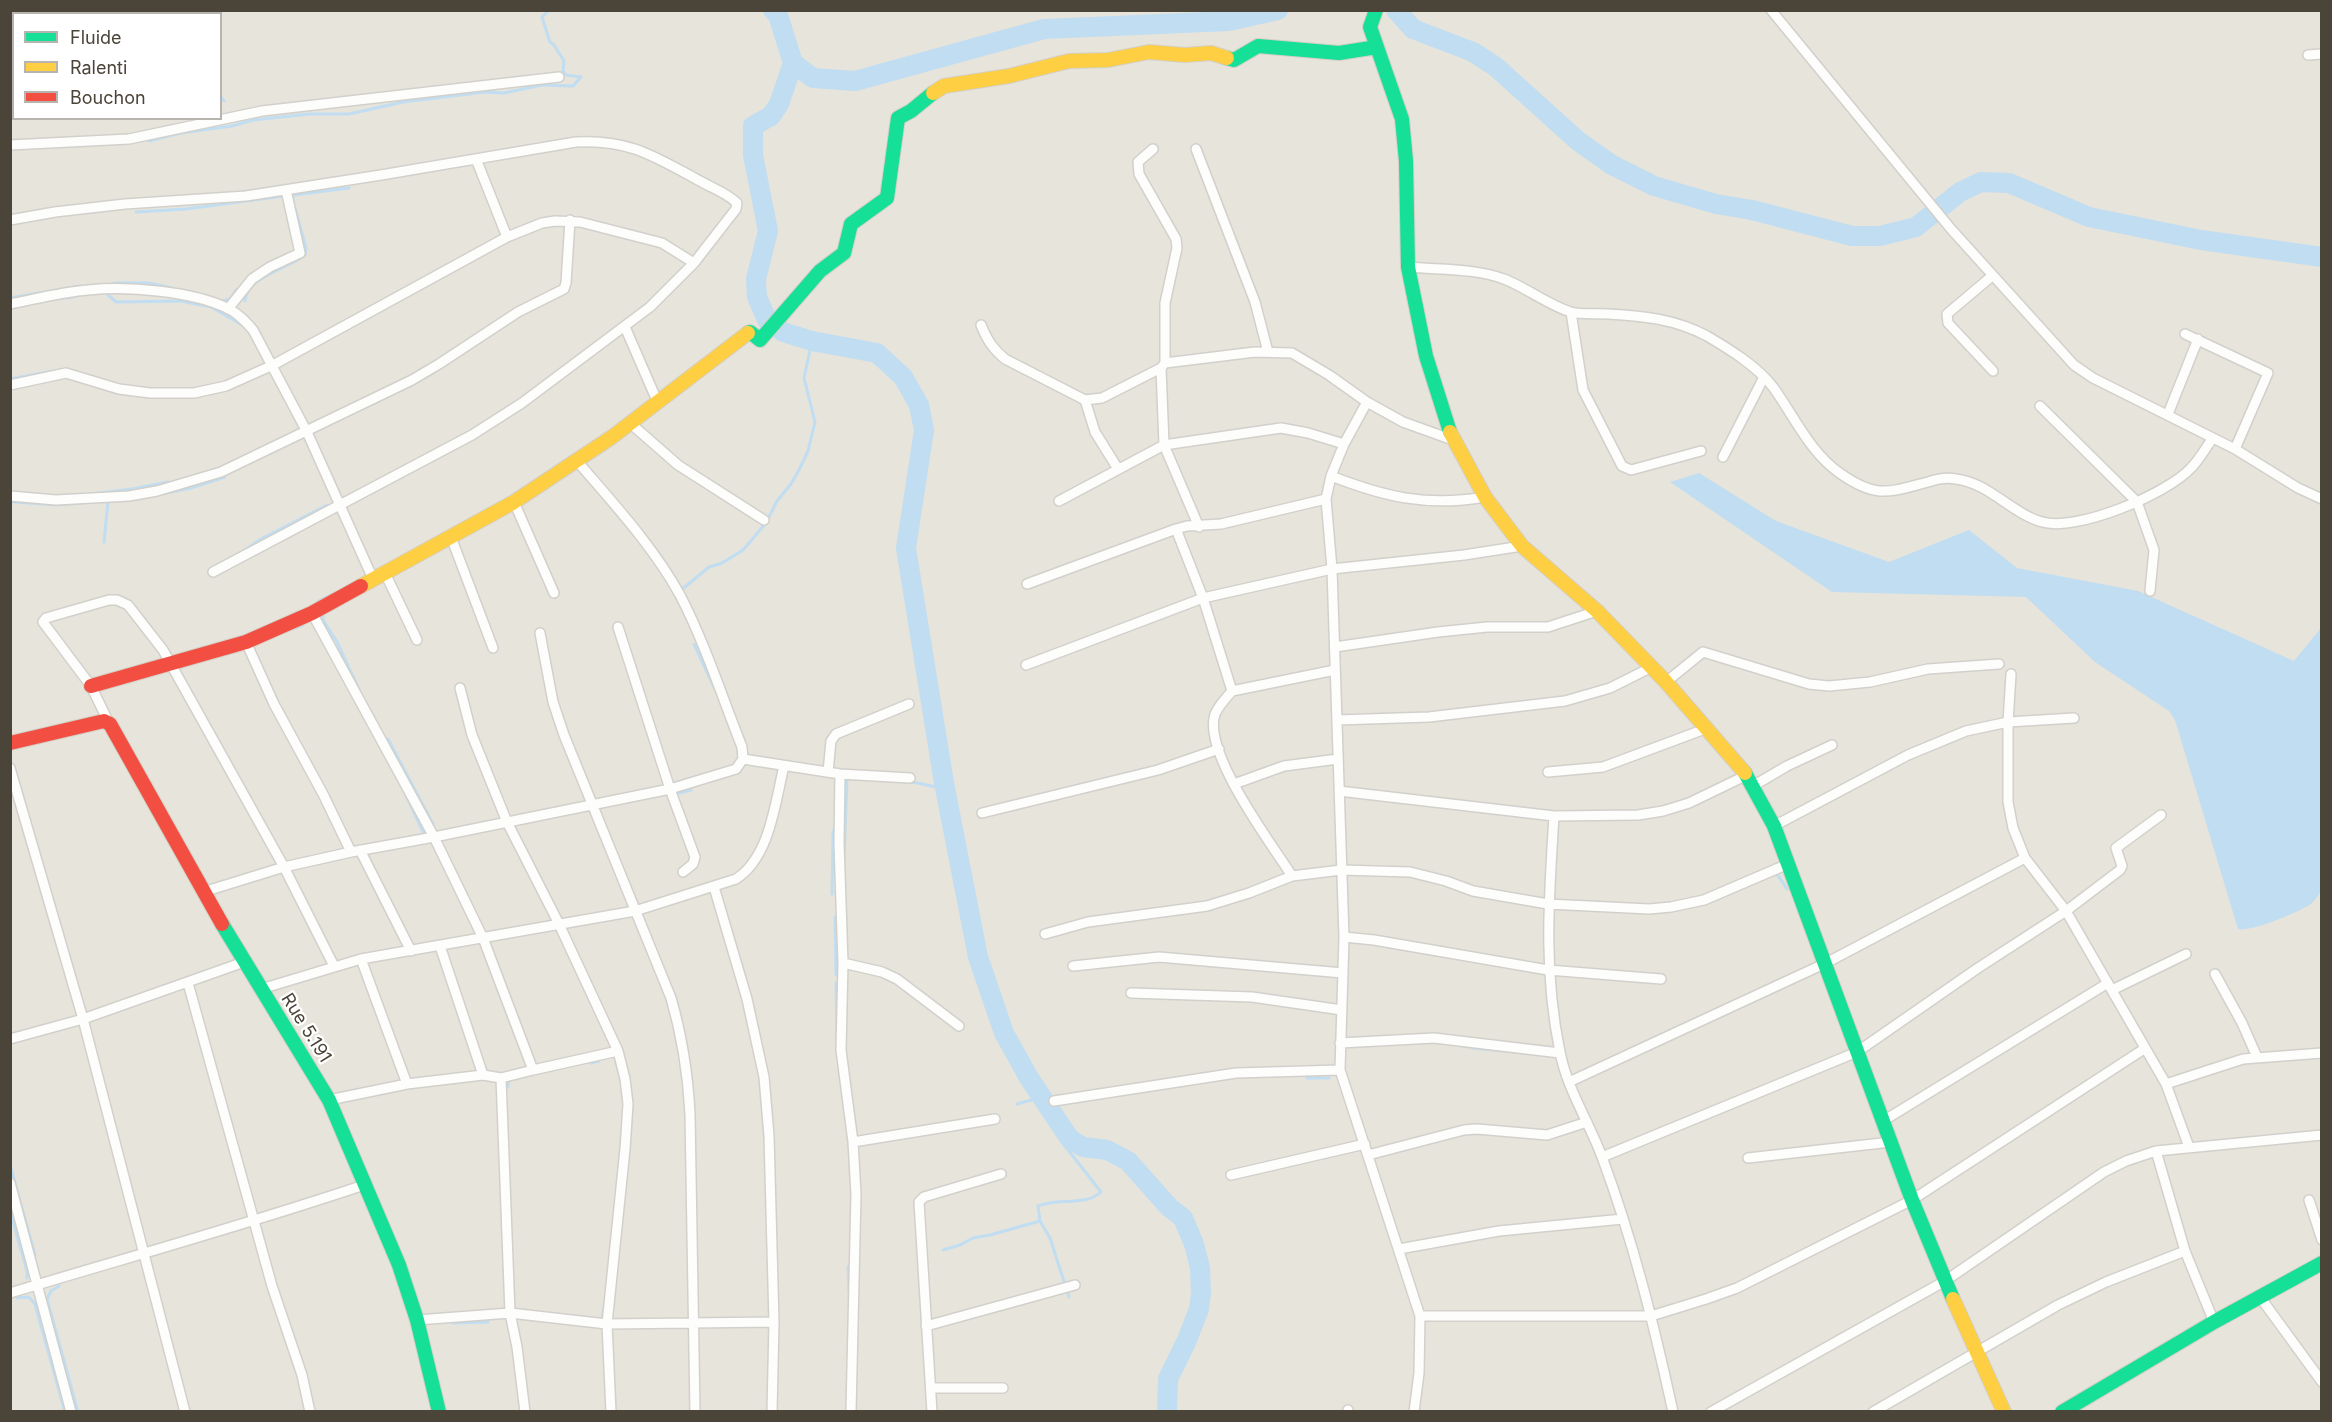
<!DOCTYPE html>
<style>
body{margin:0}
#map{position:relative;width:2332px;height:1422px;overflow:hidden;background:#f4f2ee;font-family:Inter,sans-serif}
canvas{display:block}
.frame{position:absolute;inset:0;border:12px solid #4b4439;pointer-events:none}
.legend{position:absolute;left:12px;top:12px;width:210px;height:108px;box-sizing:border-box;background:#fff;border:2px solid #b7b4b0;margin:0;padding:8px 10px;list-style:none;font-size:18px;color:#4b4439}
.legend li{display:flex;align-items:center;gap:12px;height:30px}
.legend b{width:30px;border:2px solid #b7b4b0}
</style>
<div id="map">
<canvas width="2332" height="1422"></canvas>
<div class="frame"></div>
<ul class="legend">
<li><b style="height:8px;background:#16e098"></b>Fluide</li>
<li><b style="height:8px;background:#ffcf43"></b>Ralenti</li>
<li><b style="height:8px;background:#f24e42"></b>Bouchon</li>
</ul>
</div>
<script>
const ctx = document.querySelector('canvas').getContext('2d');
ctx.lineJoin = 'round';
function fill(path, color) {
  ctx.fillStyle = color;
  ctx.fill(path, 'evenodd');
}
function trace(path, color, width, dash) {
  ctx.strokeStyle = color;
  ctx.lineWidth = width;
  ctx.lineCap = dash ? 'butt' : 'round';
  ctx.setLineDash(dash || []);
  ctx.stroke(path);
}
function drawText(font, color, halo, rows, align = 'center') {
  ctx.font = font + ' Inter,sans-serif';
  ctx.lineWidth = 4.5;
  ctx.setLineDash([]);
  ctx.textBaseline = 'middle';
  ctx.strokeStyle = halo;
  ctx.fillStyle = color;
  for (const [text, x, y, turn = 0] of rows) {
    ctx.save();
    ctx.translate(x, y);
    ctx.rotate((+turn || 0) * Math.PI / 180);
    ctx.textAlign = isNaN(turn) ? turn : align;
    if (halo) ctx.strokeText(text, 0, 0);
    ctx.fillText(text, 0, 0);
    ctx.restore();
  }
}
fill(new Path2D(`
 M11,11H2321V1411H11ZM14,14H220V118H14Z`), '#e7e4dc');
fill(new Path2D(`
 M1699,473L1776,521L1889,562L1969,530L2017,568L2138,591L2294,661L2321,628V891C2318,896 2314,902 2308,906C2295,913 2252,932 2238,929L2175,720L2169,711L2095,662L2026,597L1832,592L1670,482Z`), '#c0ddf1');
trace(new Path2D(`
 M154,10L157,14
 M220,96L224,101
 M149,141L181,133L232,126L253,120L309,114H349L403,102L485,92L504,93L542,85L573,86L581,77L566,75L563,71L564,61L554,45L550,42L542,17L549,10
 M236,193L310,182
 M293,202V195L349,188
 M136,212L186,209L284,196
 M114,283H149L172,288
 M108,295L116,302L181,301L211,307L244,326
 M10,298L80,286
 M68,298L81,295
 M53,299L65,298
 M222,301L230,299L236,290
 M245,301C246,277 289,268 305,255L306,248L295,208
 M10,379L59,370
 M166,493L191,488L225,477
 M90,494L132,489L168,482L169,485
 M10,502H12
 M15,502L57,505L83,503
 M104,542L108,501
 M242,552L261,539L327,505
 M680,591L709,567L722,563L743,550L766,523L777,501L791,484L799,470L808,451L815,422L804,378L812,341
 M318,601L335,593
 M326,612L323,614V620L337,642L361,694
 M289,630L303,625
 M694,644L715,689
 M388,739L433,824
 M908,781L936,787L944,783
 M405,793L425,836
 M679,793L691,790
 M844,860L847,778
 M1775,871L1787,889
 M832,894L833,833L836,824
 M835,917L836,975
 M836,983L837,1041
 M1458,1045L1468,1047
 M1472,1048L1527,1053
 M591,1063L599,1061
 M1307,1078H1329
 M508,1087L509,1077
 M1017,1104L1035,1099L1041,1095
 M1065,1132V1146L1101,1192C1084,1207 1058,1197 1038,1206L1040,1221L1050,1238L1069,1297
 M10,1165L35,1255
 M10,1211L27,1271V1278
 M943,1250L960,1245L973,1238L990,1235L1040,1221
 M848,1267L849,1291
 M59,1286L51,1291L47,1299L78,1412
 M17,1298L29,1297L35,1304L65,1412
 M602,1320L606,1295
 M453,1323L488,1322`), '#c0ddf1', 3);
trace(new Path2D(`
 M773,10L778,15L793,63L813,78L855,81L1044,29L1229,21L1278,10
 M1396,10L1413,29L1473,52L1496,67L1578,141L1612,165L1654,186L1716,204L1752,210L1852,236H1880L1916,227L1960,192L1981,182L2009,183L2089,217L2201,240L2322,257
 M793,63L779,104L771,116L753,126V155L768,231L756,279L757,297L767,320L783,332L812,341L877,353L903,377L919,405L924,430L906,548L944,783L978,957L1004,1033L1029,1078L1070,1139L1083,1147L1107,1150L1128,1161L1169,1207L1183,1218L1194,1244L1200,1268L1201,1292L1199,1309L1187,1340L1168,1379L1167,1412`), '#c0ddf1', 20);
const street = new Path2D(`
 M136,10L138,14
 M1771,10L1951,229L2074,365L2093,378L2235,449L2298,488L2322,499
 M2308,55L2322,54
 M10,145L129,139L262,111L559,77
 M1153,149L1138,162L1139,174L1176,239L1177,248L1165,303V363
 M1196,149L1255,302L1268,352
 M476,159L507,237
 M10,220L55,212L125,204L246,196L381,175L576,142C630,139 655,157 700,181C712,188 727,193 737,203L736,209L694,263L650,307L522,403L472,435L213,572
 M1408,267C1439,270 1475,268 1504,279C1525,287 1552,307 1571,312C1582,315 1597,313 1608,314C1644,316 1675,319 1707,336C1729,349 1757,366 1773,387C1794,416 1810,453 1841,474C1877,499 1889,492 1928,482C1937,479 1946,477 1956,479C1989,483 2011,513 2042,522C2077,532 2167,494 2191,468C2200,459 2206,447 2213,438
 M1992,276L1947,314L1948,323L1993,371
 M10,304C36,299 62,292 88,290C128,286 193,291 229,309C239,314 246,322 253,330L307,432L373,579
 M228,309L252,279L270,267L300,253L286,190
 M1571,312L1583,390L1622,466L1631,470L1701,451
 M981,325C987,340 993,349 1005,359L1085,400L1102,398L1161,368L1165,363L1255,352L1292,353L1329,375L1367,402L1403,422L1453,440
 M625,327L658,403
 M2185,334L2268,373L2235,449
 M1161,368L1164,445L1199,527
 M10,385L66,373L119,389L150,393H194L226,386L273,365L507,237L542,223L555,221L580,222L662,243L694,263
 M1085,400L1095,432L1118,469
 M1367,402L1344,444L1331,476L1326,499L1332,569L1344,937L1340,1070L1420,1316L1419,1373L1414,1412
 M2040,406L2137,502L2154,550L2150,591
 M2168,414L2198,339
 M630,423L678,465L764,520
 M1723,457L1764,377
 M577,461C613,503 653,546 680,595C705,643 722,697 742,747L743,759L736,769L670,789L695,857L693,864L683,872
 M1331,476C1385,497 1427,507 1485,497
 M10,496L56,500L129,496L157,491L221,472L412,380L439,364L518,312L564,289L566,283L570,220
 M1059,501L1164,445L1281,428L1308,433L1344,444
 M514,502L554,593
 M1176,529L1203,598L1232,691C1226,698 1219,705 1215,714C1202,752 1271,843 1292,876
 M451,537L493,648
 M385,573L417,640
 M1027,584L1176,529L1187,526L1221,524L1326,499
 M312,613L434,837L483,938L533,1070L501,1078L483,1075L407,1084L329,1100
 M540,633L553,702L564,735L671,998C682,1036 688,1074 690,1114L695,1412
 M246,642L274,704L323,794L351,852
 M1335,647L1438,632L1487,627H1548L1597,611
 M1026,665L1203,598L1332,569L1464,555L1522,546
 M2011,674L2008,722V802L2013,828L2025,858L2066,911L2166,1084L2189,1147
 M1666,682L1703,652L1809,684L1829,686L1870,682L1928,669L1999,664
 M460,688L472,735L507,822L558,922L618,1051L625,1079L628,1104L625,1149L607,1324L611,1412
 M1232,691L1335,670
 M1337,720L1429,717L1565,701L1610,688L1652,667
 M108,721L91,686L43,622L46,618L109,600H117L128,605L163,650L284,867L334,966
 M743,759L840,774L910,778
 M10,768L83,1019L185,1412
 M828,772L831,741L836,734L909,704
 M1548,772L1603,767L1705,729
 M840,774L839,843L843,963L841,1050L853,1142L856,1194L851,1412
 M1234,784L1284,766L1338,759
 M1753,786L1787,766L1832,745
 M1339,791L1554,816L1638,815L1663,811L1689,803L1747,775
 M982,813L1158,770L1219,749
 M1554,816C1549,897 1543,970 1560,1052C1567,1089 1589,1122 1602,1157C1633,1240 1654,1325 1673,1412
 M1774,826L1908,755L1966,731L2008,722L2074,718
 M360,850L411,951
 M714,887L747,999L764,1077L769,1136L774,1322L772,1412
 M203,892L284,867L351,852L434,837L670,789L618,627
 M1045,934L1088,922L1207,906L1249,893L1292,876L1341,870L1410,872L1446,881L1473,891L1548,904L1649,909L1671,907L1704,900L1788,864
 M1344,937L1374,940L1548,970L1661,979
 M440,946L483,1075
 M361,959L407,1084
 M843,963L882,972L897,979L959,1026
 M1073,966L1159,957L1343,973
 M2215,974L2242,1023L2257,1057
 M188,983L272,1286L302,1375L310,1412
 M261,989L361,959L635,911L736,879C770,857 775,803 784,766
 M2112,990L2186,954
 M1131,993L1252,997L1342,1010
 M10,1039L83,1019L244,962
 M1340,1043L1434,1038L1560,1053
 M533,1070L618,1051
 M501,1078L510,1313L517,1347L525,1412
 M1569,1082L1826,963L2025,858
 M2166,1084L2243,1059L2322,1053
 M1054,1101L1236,1073L1340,1070
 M1883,1121L2108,983
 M853,1142L995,1119
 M2156,1151L2185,1251L2214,1322
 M1368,1155L1464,1130L1477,1129L1547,1135L1587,1122
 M1602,1157L1857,1052L1978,968L2066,911L2120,870L2122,866L2116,848L2161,815
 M1748,1158L1891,1142
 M1231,1175L1365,1144
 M10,1183L71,1412
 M2309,1200L2322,1240
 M1399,1249L1499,1231L1623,1219
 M10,1293C129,1257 249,1224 367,1184
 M2260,1297L2322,1382
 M1420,1316H1651L1706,1299L1737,1288L1912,1200L2144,1049
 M417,1320L510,1313L607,1324L774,1322
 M926,1326L1075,1285
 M931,1388H1003
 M1348,1410V1412
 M932,1412L919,1202L924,1197L1001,1174
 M1711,1412L1945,1281L2104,1172L2126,1161L2156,1151L2322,1135
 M1873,1412L2058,1305L2106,1282L2185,1251`);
const fast = new Path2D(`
 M1376,10L1370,27L1402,119L1406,161L1408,267L1426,356L1450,432
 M1227,58L1234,60L1258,46L1339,53L1377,47
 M748,333L750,332L760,340L820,271L844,253L851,224L887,198L898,118L911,111L933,93
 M1745,773L1774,826L1912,1200L1953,1299
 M222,924L329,1100L399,1265L417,1320L439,1412
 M2062,1412L2214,1322L2322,1263`);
const slow = new Path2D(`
 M933,93L944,86L1009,76L1069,61L1108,60L1149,52L1185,55L1211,53L1227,58
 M1450,432L1485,497L1522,546L1597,611L1666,682L1745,773
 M361,586L514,502L612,437L748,333
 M1953,1299L2004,1412`);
const jam = new Path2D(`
 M91,686L246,642L312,613L361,586
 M10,743L104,721L110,724L222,924`);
trace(street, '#d2d0cb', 12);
trace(fast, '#d3cfc5', 16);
trace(slow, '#d3cfc5', 16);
trace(jam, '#d3cfc5', 16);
trace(street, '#fdfdfc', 9);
trace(fast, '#16e098', 14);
trace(slow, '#ffcf43', 14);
trace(jam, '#f24e42', 14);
drawText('18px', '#4b4439', '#fff', [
 ["Rue 5.191",306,1028,58]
]);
</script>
